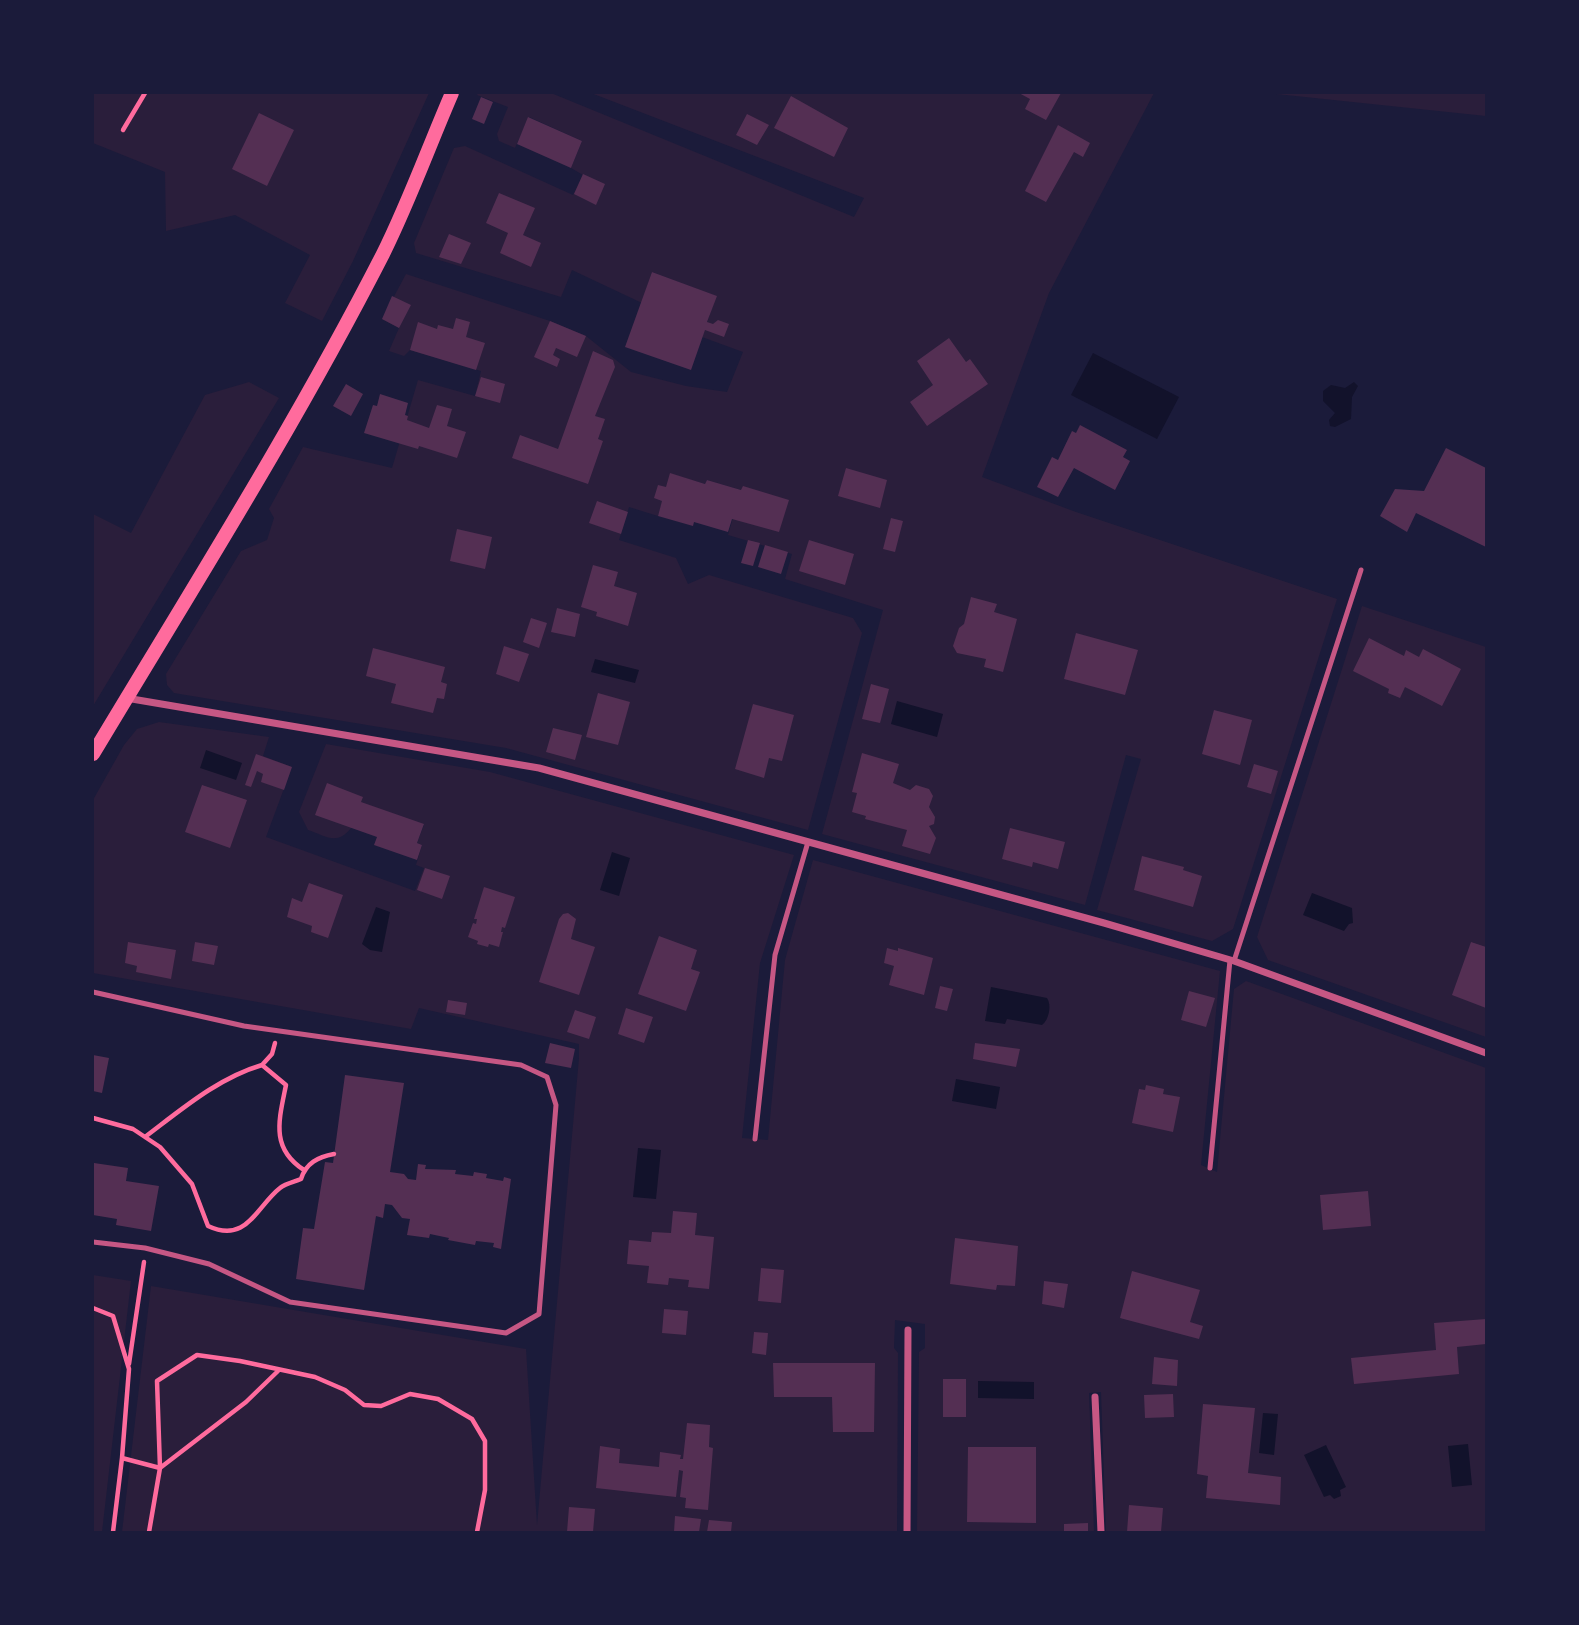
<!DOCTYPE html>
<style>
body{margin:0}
#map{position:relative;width:1579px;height:1625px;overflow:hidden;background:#1b1b3a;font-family:Figtree,sans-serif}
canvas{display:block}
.frame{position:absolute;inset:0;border:94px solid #1b1b3a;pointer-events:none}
</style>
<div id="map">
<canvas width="1579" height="1625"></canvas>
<div class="frame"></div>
</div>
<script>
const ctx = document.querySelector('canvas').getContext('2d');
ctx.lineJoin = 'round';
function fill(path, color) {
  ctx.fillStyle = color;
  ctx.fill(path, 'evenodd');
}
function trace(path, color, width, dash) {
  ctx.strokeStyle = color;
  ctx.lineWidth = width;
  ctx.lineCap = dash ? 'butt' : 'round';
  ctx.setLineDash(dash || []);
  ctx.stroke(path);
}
fill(new Path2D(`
 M93,93H429L353,261L322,321L285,303L310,255L235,215L166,231L165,172L93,143Z
 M478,93H551L854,217L864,198L591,93H1154L1049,293L982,477L1076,512L1337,599L1233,929L1212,941L1097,910L1141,759L1126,755L1085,905L822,834L883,610L785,579L792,554L728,535L741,490L707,480L705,484L671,474L658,516L629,507L619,540L676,558L688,584L709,575L853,618L862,633L808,830L506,748L174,693L167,685L166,674L241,551L267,540L274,518L269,509L303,447L392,468L418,380L475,396L481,371L410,350L404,356L389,351L399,328L382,319L406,274L550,321L586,336L631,372L686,386L727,392L743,352L702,337L716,296L652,272L642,303L572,270L561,297L416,253L414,243L454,148L465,146L573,195L583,175L571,168L582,141L529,117L515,148L499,141L497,134L508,107L477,95Z
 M1267,93H1486V116Z
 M249,382L279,398L93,706V514L131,533L205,395Z
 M1362,606L1486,647V1037L1268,960L1257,937Z
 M159,722L269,737L263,756L292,767L266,837L415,891L424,868L416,865L422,845L417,843L424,825L351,828C337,846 326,836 308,830L299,812L326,744L490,772L794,855L760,963L742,1138L768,1140L785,960L813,860L1220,971L1201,1165L1217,1172L1234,989L1246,981L1486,1068V1532H1106L1101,1392L1089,1393L1094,1532H917L919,1352L925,1348V1324L895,1320L894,1348L898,1353L897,1532H122L151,1286L526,1349L537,1525L579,1058V1044L419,1008L411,1029L93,973V800L124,745L137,729Z
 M93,1275L131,1281L102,1532H93Z`), '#2a1e3b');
fill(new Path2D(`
 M1093,353L1179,397L1157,439L1071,395Z
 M1354,382L1358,386L1352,397L1351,419L1335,427L1330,426L1329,420L1335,413L1323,401V391L1331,385L1345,388Z
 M595,659L639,670L635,683L591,672Z
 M897,701L943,714L937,737L891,724Z
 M206,750L242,763L236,780L200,768Z
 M612,852L630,858L619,896L600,890Z
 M1312,893L1352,908L1353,923L1349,924L1344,931L1303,915Z
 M376,907L390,912L382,952L370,950L362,944Z
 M991,987L1047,998C1052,1005 1049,1020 1042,1025L1007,1019L1005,1024L985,1021Z
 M956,1079L1000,1087L996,1109L952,1101Z
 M638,1148L661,1150L656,1199L633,1197Z
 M978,1381L1034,1382V1399L978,1398Z
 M1263,1413L1278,1414L1274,1455L1259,1453Z
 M1468,1444L1472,1485L1452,1487L1448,1446Z
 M1326,1445L1346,1487L1340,1490L1341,1496L1334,1499L1330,1495L1324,1497L1304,1455Z`), '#12122b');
fill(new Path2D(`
 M1019,93H1061L1046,120L1025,109L1030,99Z
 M791,96L848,128L834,157L774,128Z
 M481,97L493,102L484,124L472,119Z
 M259,113L294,130L267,186L232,169Z
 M747,114L769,125L757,145L736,135Z
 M528,117L582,141L571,168L517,144Z
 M1058,125L1090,143L1083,157L1074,152L1046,202L1025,191Z
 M583,174L605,184L596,205L574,194Z
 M499,193L535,208L523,235L541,243L531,267L500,253L508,233L486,223Z
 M449,234L471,243L461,264L439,257Z
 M652,272L717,296L707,322L713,324L718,320L729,324L724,337L705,330L691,370L625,347Z
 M392,296L411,305L399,328L382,319Z
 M456,318L470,322L466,337L485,343L476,370L410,350L418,322L437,329L438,325L453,329Z
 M550,321L586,336L577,357L556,348L553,355L560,359L557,367L534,357Z
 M949,338L966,362L970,359L988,384L927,426L910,402L933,385L917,361Z
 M593,351L613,360L615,367L595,416L605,419L598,439L603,441L588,484L512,458L520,435L558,449Z
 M481,377L505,384L500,403L475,396Z
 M346,384L363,394L351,416L333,406Z
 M380,394L408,403L405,415L408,416L407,420L429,428L437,405L452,409L447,426L466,432L457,458L419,446L418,449L364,433L373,405L377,406Z
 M1080,425L1127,450L1123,457L1130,461L1115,490L1074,468L1058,497L1037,487L1052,457L1058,460L1072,431L1076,433Z
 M1446,448L1486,468V547L1416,513L1407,532L1380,516L1395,489L1424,491Z
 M846,468L887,480L880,508L838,496Z
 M670,473L705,484L707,480L741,490L743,486L789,500L779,532L732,519L728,532L694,522L693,526L658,516L662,501L654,498L658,485L666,487Z
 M597,501L628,512L621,534L589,523Z
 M891,518L903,521L895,552L883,549Z
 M457,529L492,537L485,569L450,561Z
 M748,540L760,543L753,566L741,563Z
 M809,540L854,554L845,585L799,571Z
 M765,545L788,552L781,574L758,567Z
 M593,565L618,572L614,586L637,593L628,626L596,616L597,612L581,607Z
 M971,597L997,604L994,612L1017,619L1003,672L984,667L986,659L957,653L953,646L959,628L964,624Z
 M557,608L580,614L575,637L551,632Z
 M531,618L547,623L539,648L523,642Z
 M1076,633L1138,650L1125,695L1064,679Z
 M1369,638L1404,656L1406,650L1419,657L1423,649L1461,669L1442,706L1405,687L1400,698L1388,693L1389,689L1353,671Z
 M504,646L529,654L519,682L496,674Z
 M373,648L445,667L441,682L447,684L444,699L437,698L433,713L391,703L396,684L366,676Z
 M871,684L889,689L880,723L862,719Z
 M598,693L630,702L618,745L586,737Z
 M753,704L794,715L782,761L769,758L764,778L735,769Z
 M1214,710L1252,720L1240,765L1202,754Z
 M553,728L582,735L575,760L546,752Z
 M862,753L899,764L893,783L910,790L916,785L929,789L933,796L929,807L935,817L934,824L929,826L936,838L930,854L902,846L907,830L865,819L866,816L852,812L857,793L852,792Z
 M256,754L292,767L284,790L261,782L263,774L257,771L251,787L245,785Z
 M1254,764L1278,771L1271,794L1247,787Z
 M327,783L363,797L361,802L424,824L417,843L422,845L417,860L374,845L377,837L315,815Z
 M202,785L247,800L230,848L185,832Z
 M1010,828L1065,842L1058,869L1033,862L1032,867L1002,859Z
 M1142,856L1184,867L1183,870L1202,876L1193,907L1134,890Z
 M425,868L450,876L442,899L417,890Z
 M309,883L343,895L328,938L311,932L312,926L287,917L292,898L302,902Z
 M484,887L515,897L505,928L502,927L501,932H503L499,947L489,944L488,947L477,944L478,941L468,937L473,923L476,924L477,919H474Z
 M568,913L576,919L571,939L595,947L579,995L539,982L559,919L563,914Z
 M659,936L697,950L691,969L700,972L686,1011L638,994Z
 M128,942L176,950L171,979L136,972L137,966L125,963Z
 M195,942L218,946L214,965L192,961Z
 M1471,942L1486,947V1008L1452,995Z
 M887,948L898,951V948L933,958L924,995L889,985L894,966L884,963Z
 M940,986L953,989L947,1011L935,1008Z
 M1189,991L1215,998L1206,1027L1181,1020Z
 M448,1000L467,1003L465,1015L446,1012Z
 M626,1008L653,1017L644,1043L618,1034Z
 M575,1010L596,1017L589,1039L567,1032Z
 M550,1043L575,1049L571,1068L545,1063Z
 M975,1043L1020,1049L1016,1067L973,1059Z
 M93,1055L109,1058L102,1093L93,1091Z
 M345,1075L404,1083L390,1172L404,1174L408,1179L416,1180L418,1164L426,1165L425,1169L456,1170L455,1174L473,1176L474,1172L487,1174L486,1178L503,1181L504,1177L511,1179L501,1249L493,1247L494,1243L476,1241L475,1245L448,1240L449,1238L430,1234L429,1238L407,1235L410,1219L402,1218L392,1205L385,1204L383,1218L376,1216L364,1290L296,1279L303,1228L314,1229L325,1162L333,1163Z
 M1146,1085L1164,1089L1163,1094L1180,1097L1173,1132L1132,1123L1139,1089L1145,1090Z
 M94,1163L128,1168L126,1181L159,1186L151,1231L116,1225L117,1219L93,1215Z
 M1368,1191L1371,1226L1323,1230L1320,1195Z
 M673,1211L697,1213L695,1235L714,1237L709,1289L688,1287L689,1280L669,1278L668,1285L647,1283L649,1266L627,1264L629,1240L651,1242L652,1232L671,1233Z
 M955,1238L1018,1246L1015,1286L997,1285L996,1290L950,1284Z
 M761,1268L784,1270L781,1303L758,1301Z
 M1132,1271L1200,1290L1190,1322L1203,1326L1199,1339L1120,1318Z
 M1044,1281L1068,1284L1064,1308L1042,1304Z
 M664,1309L688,1311L686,1335L662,1333Z
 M1486,1319V1344L1457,1347L1459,1374L1354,1384L1351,1358L1436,1350L1434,1323Z
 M754,1332L768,1333L766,1355L752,1353Z
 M1154,1357L1178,1360L1177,1386L1152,1384Z
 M773,1363H875L874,1432H833L832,1397H774Z
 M943,1379H966V1417H943Z
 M1173,1394L1174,1417L1145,1418L1144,1395Z
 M1203,1404L1255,1408L1248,1473L1281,1477L1280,1505L1206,1498L1208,1476L1197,1474Z
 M687,1423L710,1425L709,1447L713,1448L708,1510L685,1508L686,1498L680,1497L683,1471L679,1470L676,1497L596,1488L600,1446L620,1449L619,1463L659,1467L660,1452L681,1455L680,1459H683Z
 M968,1447H1036V1523L967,1522Z
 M1129,1505L1163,1508L1161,1532H1127Z
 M569,1507L595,1509L593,1532H567Z
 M675,1516L701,1519L699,1532H674Z
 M709,1520L732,1522L731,1532H707Z
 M1088,1523V1532H1064V1524Z`), '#542f53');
trace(new Path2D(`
 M123,130L145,93
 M275,1043L272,1054L262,1065L286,1085C279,1120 270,1148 304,1170
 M93,1118L133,1129L160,1147L192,1184L208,1226C247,1244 256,1207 280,1188C286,1183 294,1182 301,1179C306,1163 318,1157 334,1154
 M145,1137C182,1109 218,1078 262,1065
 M93,1308L113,1316L129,1369L122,1458L160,1468L246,1402L278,1371
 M129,1364L144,1262
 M113,1532L122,1458
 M149,1532L160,1468L157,1381L197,1355L240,1361L315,1377L345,1390L364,1405L381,1406L410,1394L438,1399L472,1419L485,1441V1490L477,1532`), '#ff6b9d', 4.5);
trace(new Path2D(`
 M1234,961L1361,570
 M93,992L244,1026L521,1065L547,1077L556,1105L539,1314L506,1333L290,1302L209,1264L145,1248L93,1242
 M755,1139L775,955L808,842
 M1210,1168L1230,960`), '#c65784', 5);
trace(new Path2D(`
 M126,698L539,768L1104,923L1234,961L1486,1053
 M1095,1397L1101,1532
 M907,1532L908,1330`), '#c65784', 7);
trace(new Path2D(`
 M93,754C192,589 295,426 383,254C409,202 429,146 452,93`), '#ff6b9d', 14);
</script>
